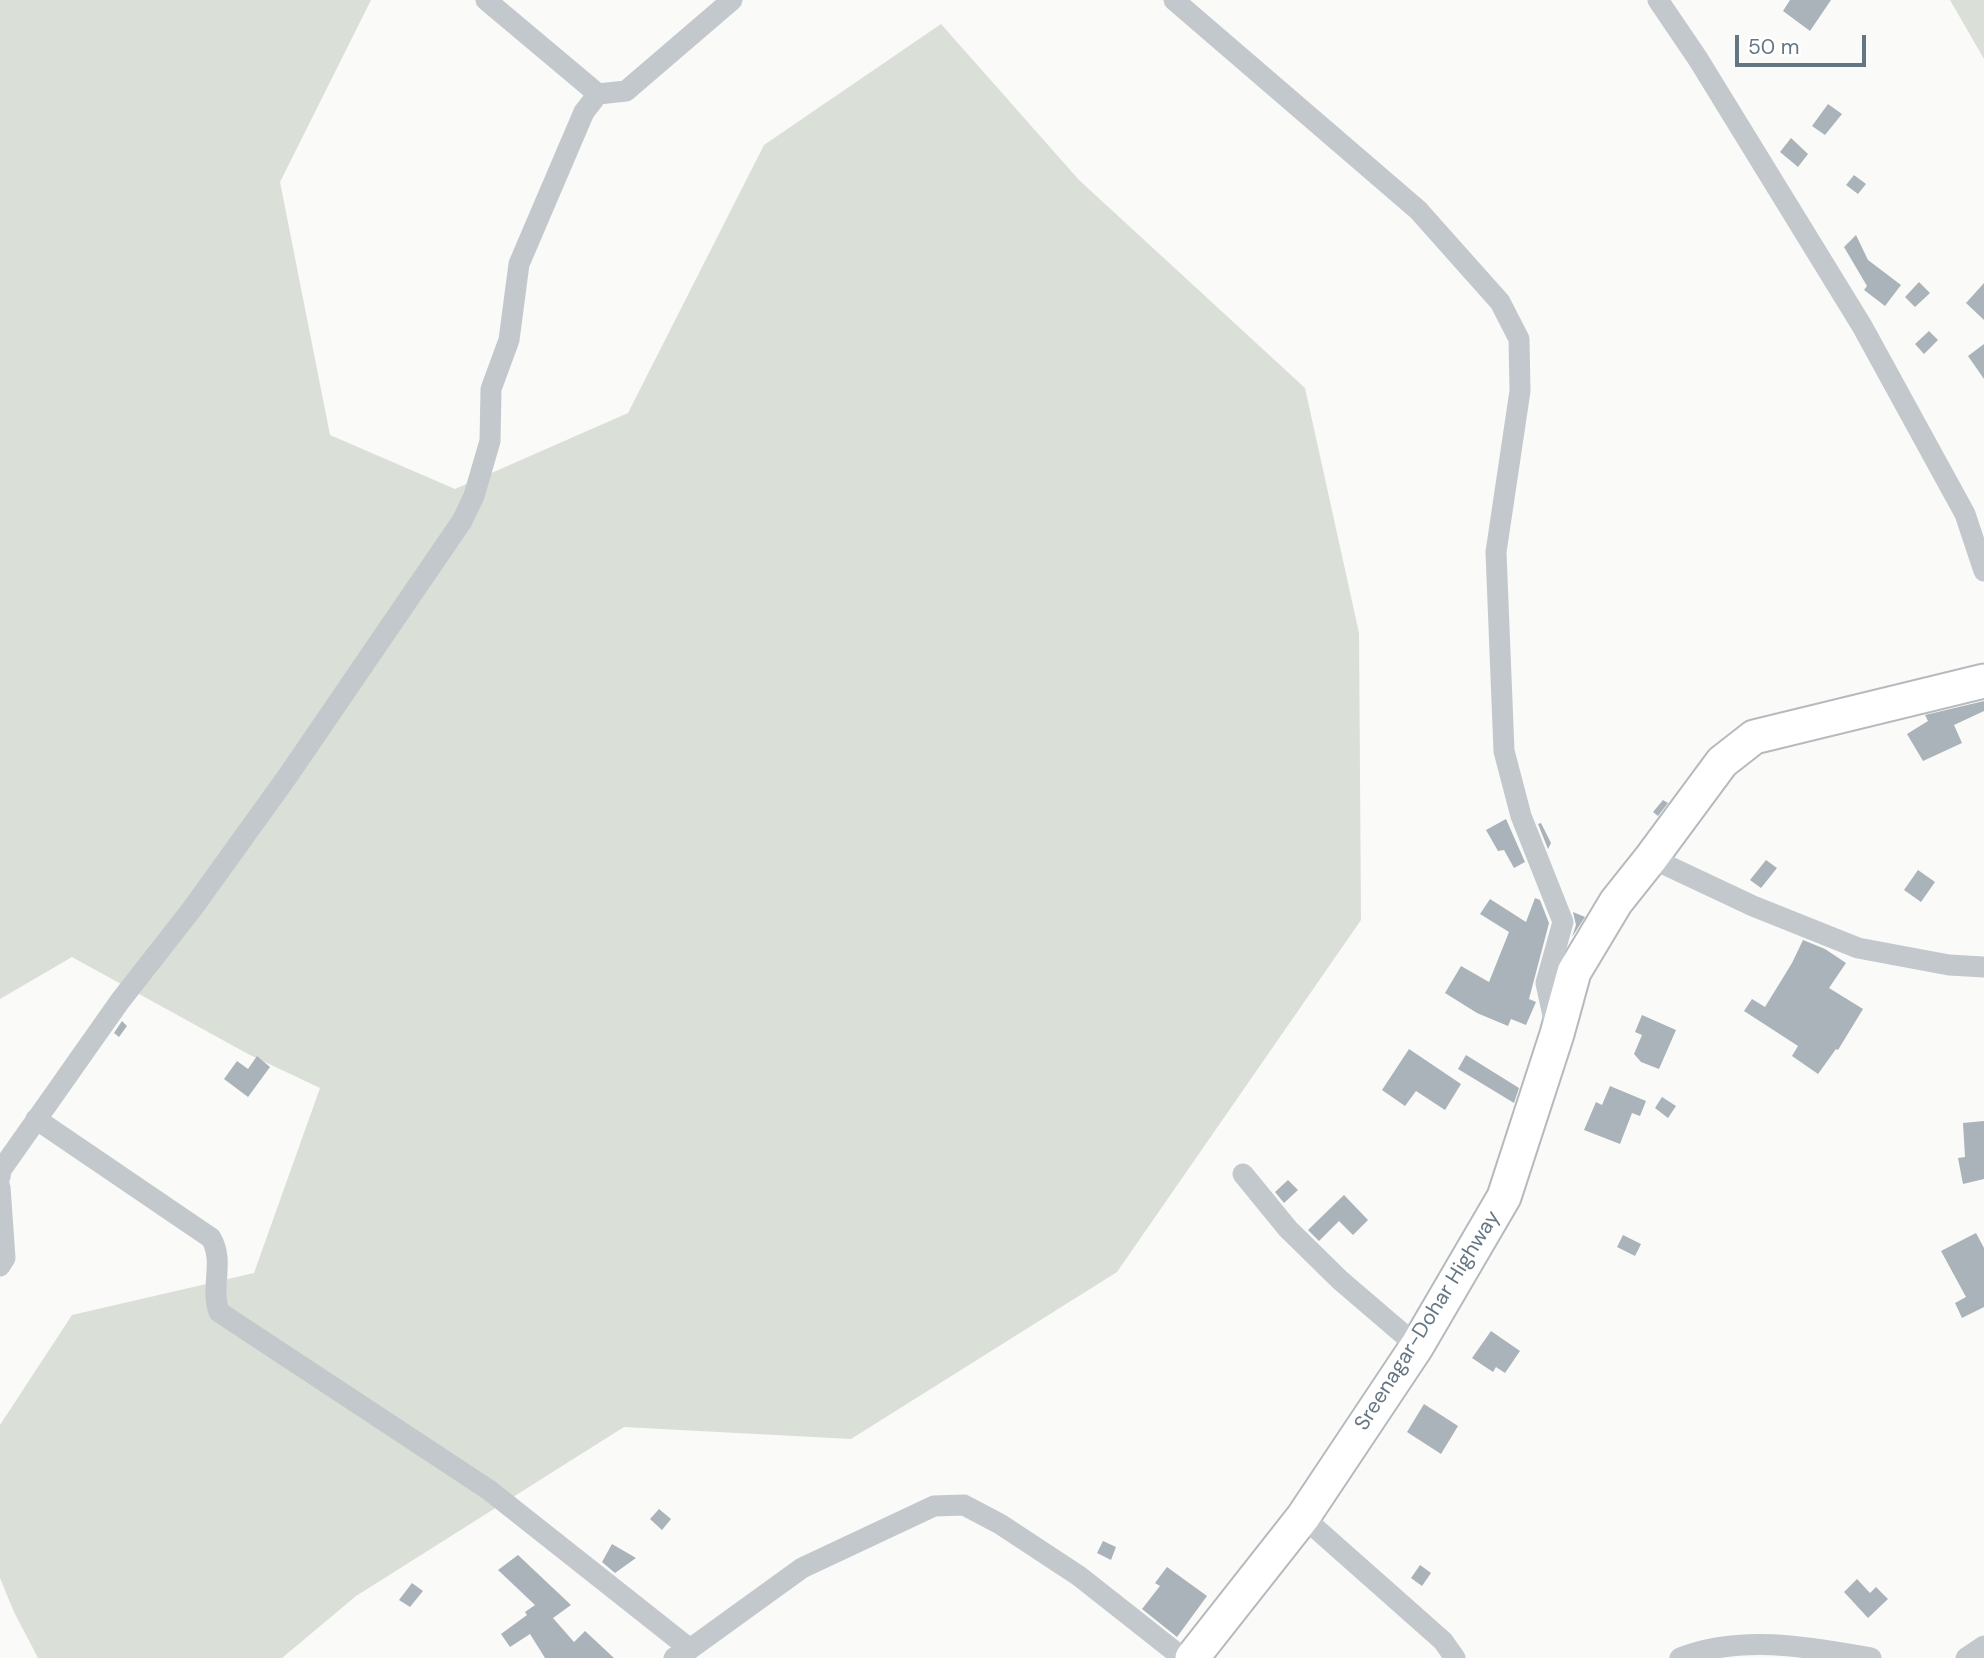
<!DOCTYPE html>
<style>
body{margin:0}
#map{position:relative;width:1984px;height:1658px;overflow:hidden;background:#fafaf8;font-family:"DM Sans",sans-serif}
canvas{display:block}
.scale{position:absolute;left:1735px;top:35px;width:131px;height:32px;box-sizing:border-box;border:4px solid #657683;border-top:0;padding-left:9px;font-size:21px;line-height:24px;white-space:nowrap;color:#657683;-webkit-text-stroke:5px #fff;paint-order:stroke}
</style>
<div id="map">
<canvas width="1984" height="1658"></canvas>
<div class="scale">50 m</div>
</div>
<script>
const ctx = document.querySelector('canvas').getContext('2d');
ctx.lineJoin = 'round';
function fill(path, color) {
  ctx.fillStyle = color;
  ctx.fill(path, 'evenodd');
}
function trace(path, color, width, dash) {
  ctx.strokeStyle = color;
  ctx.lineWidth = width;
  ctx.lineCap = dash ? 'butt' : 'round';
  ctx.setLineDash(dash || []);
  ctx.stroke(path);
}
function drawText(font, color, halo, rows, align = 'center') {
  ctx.font = font + ' "DM Sans",sans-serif';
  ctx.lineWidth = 7;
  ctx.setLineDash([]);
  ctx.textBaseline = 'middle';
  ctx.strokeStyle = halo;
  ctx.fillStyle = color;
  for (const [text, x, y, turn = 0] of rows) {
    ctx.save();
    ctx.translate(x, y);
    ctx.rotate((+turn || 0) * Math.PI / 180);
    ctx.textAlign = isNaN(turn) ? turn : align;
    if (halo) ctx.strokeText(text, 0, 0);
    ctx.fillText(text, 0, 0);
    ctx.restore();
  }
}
fill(new Path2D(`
 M0,0H371L280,182L330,435L455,489L628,413L764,145L941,24L1079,180L1305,388L1359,633L1361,920L1117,1272L851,1439L624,1427L356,1596L282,1658H38L14,1612L0,1578V1425L72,1315L254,1273L320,1088L248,1054L72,957L0,999Z
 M1950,0H1984V59Z`), '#dadfd7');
fill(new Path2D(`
 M1790,0H1831L1810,31L1783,11Z
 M1828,104L1842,114L1825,135L1812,126Z
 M1791,138L1808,154L1798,167L1780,152Z
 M1854,175L1866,184L1858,194L1846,185Z
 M1856,235L1868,260L1901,285L1885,306L1864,290L1867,286L1844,247Z
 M1919,282L1930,293L1915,307L1905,297Z
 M1984,283V320L1966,303Z
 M1929,331L1938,340L1924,354L1915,344Z
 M1984,344V379L1968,356Z
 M1984,701V711L1954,725L1962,743L1923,761L1907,734L1928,721L1925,715Z
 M1663,800L1668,803L1658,816L1653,812Z
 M1506,819L1525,862L1514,868L1504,850L1498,851L1486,830Z
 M1541,823L1551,843L1548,849L1538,824Z
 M1766,860L1777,868L1761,888L1750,880Z
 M1918,870L1935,882L1921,902L1904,890Z
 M1535,898L1540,900L1549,923L1529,999L1536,1002L1526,1025L1511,1019L1508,1026L1477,1013L1445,993L1461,966L1489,982L1509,932L1480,914L1490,899L1526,922Z
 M1573,912L1585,917L1572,937L1576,925Z
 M1803,940L1825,949L1846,963L1829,988L1863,1009L1838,1050L1836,1049L1818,1074L1792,1056L1798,1046L1744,1011L1752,999L1765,1007L1792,963Z
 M1642,1015L1676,1030L1659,1069L1641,1062L1634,1054L1642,1035L1635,1032Z
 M122,1021L127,1026L119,1037L114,1033Z
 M1409,1049L1461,1084L1445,1110L1416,1091L1405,1106L1382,1090Z
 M1466,1055L1519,1088L1514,1103L1458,1069Z
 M257,1056L270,1067L248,1097L224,1079L237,1061L248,1069Z
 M1610,1086L1646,1101L1640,1116L1632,1113L1620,1144L1584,1130L1596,1102L1602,1105Z
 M1662,1097L1676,1106L1668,1118L1655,1108Z
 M1984,1121V1179L1963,1184L1958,1158L1965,1157L1963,1123Z
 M1288,1180L1298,1190L1284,1203L1275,1192Z
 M1344,1195L1368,1220L1353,1235L1339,1221L1319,1241L1308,1230Z
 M1976,1233L1984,1248V1307L1962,1318L1955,1303L1966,1297L1941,1251Z
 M1623,1235L1641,1244L1635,1256L1617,1247Z
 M1491,1331L1520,1351L1505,1373L1496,1367L1493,1372L1472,1358Z
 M1424,1404L1458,1426L1441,1454L1407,1432Z
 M659,1509L671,1519L662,1530L650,1519Z
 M1103,1541L1116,1547L1111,1560L1097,1553Z
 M612,1544L636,1558L615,1573L602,1562Z
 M518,1555L571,1605L553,1618L574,1642L585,1631L614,1658H545L530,1634L510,1647L501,1634L527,1615L525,1612L535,1605L498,1570Z
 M1420,1565L1431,1573L1422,1586L1411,1578Z
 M1167,1567L1207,1596L1177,1637L1142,1609L1160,1586L1155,1583Z
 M1857,1579L1870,1593L1876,1587L1888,1599L1868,1618L1844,1592Z
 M412,1583L423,1591L410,1607L399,1600Z`), '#aab3b9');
const primary = new Path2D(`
 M1192,1658L1303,1517L1417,1346L1504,1197L1557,1034L1574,972L1616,902L1651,858L1722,762L1754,737L1984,681`);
trace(primary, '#b5babe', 37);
trace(new Path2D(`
 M486,0L598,94
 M1174,0L1418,210L1500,302L1519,339L1520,391L1496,552L1504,751L1521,816L1563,922L1546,983L1555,1025
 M1658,0L1698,59L1862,326L1965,514L1984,571
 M1651,858L1753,906L1858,948L1949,965L1984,967
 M36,1119L211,1238C225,1262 210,1286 219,1312L489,1490L690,1649
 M1243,1174L1288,1229L1340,1280L1417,1346
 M0,1177L1,1170L120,1001L192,909L287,777L462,521L474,496L490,441L491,389L509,340L519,264L584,112L598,94L626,91L732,0
 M0,1187L5,1258L0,1266
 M1303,1517L1443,1641L1455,1658
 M674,1658L690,1649L802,1568L934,1506L964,1505L1000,1524L1079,1576L1183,1658
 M1680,1658C1741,1634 1809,1647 1871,1658
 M1966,1658L1984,1646`), '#c3c8cc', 21);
trace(primary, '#fff', 33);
drawText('21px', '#657683', '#fff', [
 ["Sreenagar-Dohar Highway",1428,1321,-58]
]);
</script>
